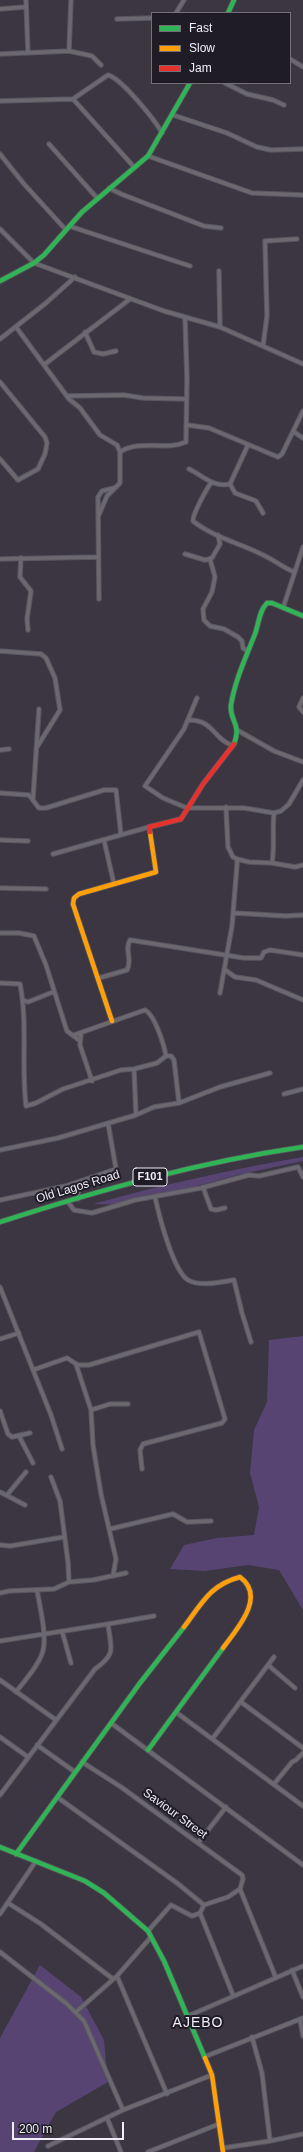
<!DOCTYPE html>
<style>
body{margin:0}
#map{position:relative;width:303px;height:2152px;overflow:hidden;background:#3b3642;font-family:Helvetica,sans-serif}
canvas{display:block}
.legend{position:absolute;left:151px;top:12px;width:140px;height:72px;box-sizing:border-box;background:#1f1c25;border:1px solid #73707a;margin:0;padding:5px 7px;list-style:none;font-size:12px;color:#f1edf9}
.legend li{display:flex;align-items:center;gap:8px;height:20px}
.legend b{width:20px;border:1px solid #73707a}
.scale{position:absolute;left:12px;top:2122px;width:112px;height:18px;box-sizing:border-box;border:2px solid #f1edf9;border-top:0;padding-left:5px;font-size:12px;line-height:14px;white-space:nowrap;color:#f1edf9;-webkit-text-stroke:3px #1f1c25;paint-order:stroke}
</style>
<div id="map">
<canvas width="303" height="2152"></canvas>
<ul class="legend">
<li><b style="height:5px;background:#30b455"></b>Fast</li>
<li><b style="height:5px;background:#ff9f0a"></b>Slow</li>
<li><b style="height:5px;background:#e5322d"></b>Jam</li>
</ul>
<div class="scale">200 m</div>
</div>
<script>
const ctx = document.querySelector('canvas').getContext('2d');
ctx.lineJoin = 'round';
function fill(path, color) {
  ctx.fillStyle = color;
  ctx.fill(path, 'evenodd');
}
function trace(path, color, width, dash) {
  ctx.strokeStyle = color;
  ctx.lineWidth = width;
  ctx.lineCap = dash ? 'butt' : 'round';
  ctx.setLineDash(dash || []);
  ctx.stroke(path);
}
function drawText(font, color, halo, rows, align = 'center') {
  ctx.font = font + ' Helvetica,sans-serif';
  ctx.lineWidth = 4;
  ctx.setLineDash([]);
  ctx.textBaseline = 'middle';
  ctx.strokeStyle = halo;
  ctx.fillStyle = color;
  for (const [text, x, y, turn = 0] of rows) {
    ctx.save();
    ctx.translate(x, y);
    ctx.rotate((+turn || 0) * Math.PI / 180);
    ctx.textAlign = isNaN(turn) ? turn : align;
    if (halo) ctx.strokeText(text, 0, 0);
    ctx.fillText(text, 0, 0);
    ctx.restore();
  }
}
fill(new Path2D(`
 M303,1157V1161L237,1175L126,1205L93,1204C162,1185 232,1169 303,1157Z
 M303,1336V1610L279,1570L248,1565L205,1571L170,1569L184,1545L217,1538L254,1535L259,1507L250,1473L254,1430L267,1402L269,1340Z
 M40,1965L81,1997L104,2040L108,2082L56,2112L34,2152H0V2038Z`), '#584473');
const street = new Path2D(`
 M26,0L28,53
 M0,9L26,7
 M176,13L184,0
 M117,19L152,18
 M69,51L71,0
 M0,54L69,51L92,56L101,65
 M290,59L303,67
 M225,83L247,94L273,100L284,105
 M73,99L134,167
 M0,101L73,99L108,75C121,78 155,120 162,133
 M173,115L227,133L257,147L271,150L303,149
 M49,144L97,198
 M0,154L24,184L66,230
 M148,156L252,193L303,195
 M109,188L121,194L204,226L221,228
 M69,226L190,266
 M0,229L34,263L164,311L220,327L303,364
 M219,271L220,327
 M16,327L69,399L80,408L100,435L117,445L120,452V483L107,496L98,517
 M85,332L94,352L103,354L116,351
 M0,339L46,303L75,277
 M263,346L267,316L265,241L297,239
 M45,364L130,299
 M0,382L45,437L47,443L45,454L38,469L18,480L0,459
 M67,396L124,395L143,398L186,399
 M187,425L209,428L278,457L282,454L303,411
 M294,432L303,438
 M120,452C139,439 166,451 186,442L187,378L185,317
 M189,469C202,475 213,488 230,484L248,445
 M212,482C207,487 192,516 193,521C213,537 239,543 261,554C273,559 282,567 294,572
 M230,484L235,493L256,501L263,513
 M185,554L205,560L212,558L220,544L218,535
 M21,558L20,577L31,591L27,619L28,630
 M0,559L98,557
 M210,559L215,577L212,592L203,609L204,620L210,626L224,629L238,637L242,641L243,648L247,651
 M99,599L98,497L102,491L114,488
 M283,608L303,547
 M0,651L41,654L46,658L55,678L60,710L37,747
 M197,698L184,729L145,786L163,798L187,808H244L274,813L281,811L289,804L303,780
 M303,698L299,707L303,712
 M189,720C214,720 214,740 232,745
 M237,730L274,751L303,762
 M0,750L9,749
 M0,793L29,795L39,808H46L104,790H116L121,835
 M33,799L39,709
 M274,813C272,830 275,845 272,863L295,867L303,865
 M0,840L28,841
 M104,840L114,884
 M53,854L149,827
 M237,859L249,862L272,863
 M0,888L46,889
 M234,913L286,916L303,915
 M0,933H19L34,936L46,965L65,1025L67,1031L79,1040
 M224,969L235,977L256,980L303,1000
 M99,978L127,970C133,960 124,949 130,940L244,958H261L264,952L270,950L303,955
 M0,983L20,984C28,1024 21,1065 26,1106L36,1103L63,1089L121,1070L134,1069L157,1063L166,1056H171L174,1060L179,1103
 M220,993L232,926L237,865V859L233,857L228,847L226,807
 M23,1000L28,1002L53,992
 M81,1033L80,1045L92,1081
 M74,1035L145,1010C155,1015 164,1045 166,1056
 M134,1069L136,1115
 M284,1094L303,1089
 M0,1150L58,1138L136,1115L154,1107L179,1103L220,1087L270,1073
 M203,1187L211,1209L216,1210L225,1208
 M155,1197C159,1215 173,1271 188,1280C200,1287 221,1282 234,1280L242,1313L251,1342
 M78,1199L79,1182
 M0,1200L66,1186L116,1169L108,1123
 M68,1202L74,1210L92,1213L135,1200L201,1188L249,1175L259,1176L298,1167L303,1177
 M0,1287L51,1415L62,1449
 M0,1339L19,1333
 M76,1364L91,1410L93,1445L101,1494L116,1559L113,1576
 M33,1370L67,1358L78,1365H89L199,1332L225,1419L222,1423L143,1444L140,1450L142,1469
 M91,1410L110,1404H128
 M0,1411L8,1434L12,1437L30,1433
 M19,1436L33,1463
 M51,1477L60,1501L68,1562L69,1582
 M0,1492L25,1505
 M7,1495L26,1472
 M110,1529L173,1514L187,1522L211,1521
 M0,1545L10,1546L64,1537
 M0,1593L9,1591L54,1589L69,1582L93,1580L126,1573
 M62,1631L71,1663
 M0,1641L108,1624
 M268,1665L295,1688
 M0,1680L56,1720
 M16,1692C25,1680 37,1668 42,1654C48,1638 40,1608 37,1590
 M241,1702L303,1748
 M177,1713L303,1806
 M111,1723L303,1865
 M0,1737L28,1757
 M213,1738L274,1657
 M37,1745L75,1772
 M82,1762L121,1787L242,1875L243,1879L240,1889
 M274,1784L292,1762L296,1760L303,1753
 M0,1795L95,1669C117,1653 111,1649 108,1624L154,1616
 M57,1797L177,1883L204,1905
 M198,1843L226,1807
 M240,1889L276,1978
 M8,1903L41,1924L113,1979
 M200,1913L233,1995
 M0,1914L36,1861
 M148,1931L171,1905L192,1916L200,1913L204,1905L228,1897L240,1889
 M0,1952L67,2004L84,2021L123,2110
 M292,1970L303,1997
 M117,1976L167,2094
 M76,2012L117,1976L151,1937
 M188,2016L303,1966
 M300,2019L303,2036
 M252,2037L262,2073L270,2141
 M204,2057L303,2018
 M107,2118L121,2152
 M48,2146L123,2110L212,2075
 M223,2148L270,2141L303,2134
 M148,2152L219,2124`);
const fast = new Path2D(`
 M228,13L234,0
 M0,281L34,263L44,255L82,212L148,156L190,83
 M234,744C242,724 229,720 231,705C235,680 246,657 255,634C259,623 259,611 267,603H272L303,616
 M0,1222C100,1190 199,1162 303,1147
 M148,1750L223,1648
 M0,1847L85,1881L104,1893L148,1931L164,1961L205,2058
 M16,1854L140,1683L184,1627`);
const slow = new Path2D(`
 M112,1021L73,904L74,898L79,894L156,872L150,832
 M184,1627C202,1603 210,1585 240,1577C267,1597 236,1630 223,1648
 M205,2058L212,2075L223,2152`);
const jam = new Path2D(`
 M150,832L149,827L181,819L203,784L234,744`);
trace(street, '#58555f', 5.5);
trace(fast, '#58555f', 6);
trace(slow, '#58555f', 6);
trace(jam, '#58555f', 6);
trace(street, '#6c6870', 3.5);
trace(fast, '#30b455', 4.5);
trace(slow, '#ff9f0a', 4.5);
trace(jam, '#e5322d', 4.5);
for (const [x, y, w] of [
 [150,1177,34]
]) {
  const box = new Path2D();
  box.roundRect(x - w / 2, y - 9, w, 18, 3);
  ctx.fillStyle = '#1f1c25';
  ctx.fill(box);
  trace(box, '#f1edf9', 1);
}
drawText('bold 11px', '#f1edf9', null, [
 ["F101",150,1177]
]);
drawText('12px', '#f1edf9', '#1f1c25', [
 ["Old Lagos Road",78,1187,-17],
 ["Saviour Street",175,1814,36]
]);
ctx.letterSpacing = '1px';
drawText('14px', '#f1edf9', '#1f1c25', [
 ["AJEBO",198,2023]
]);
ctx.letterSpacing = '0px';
</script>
